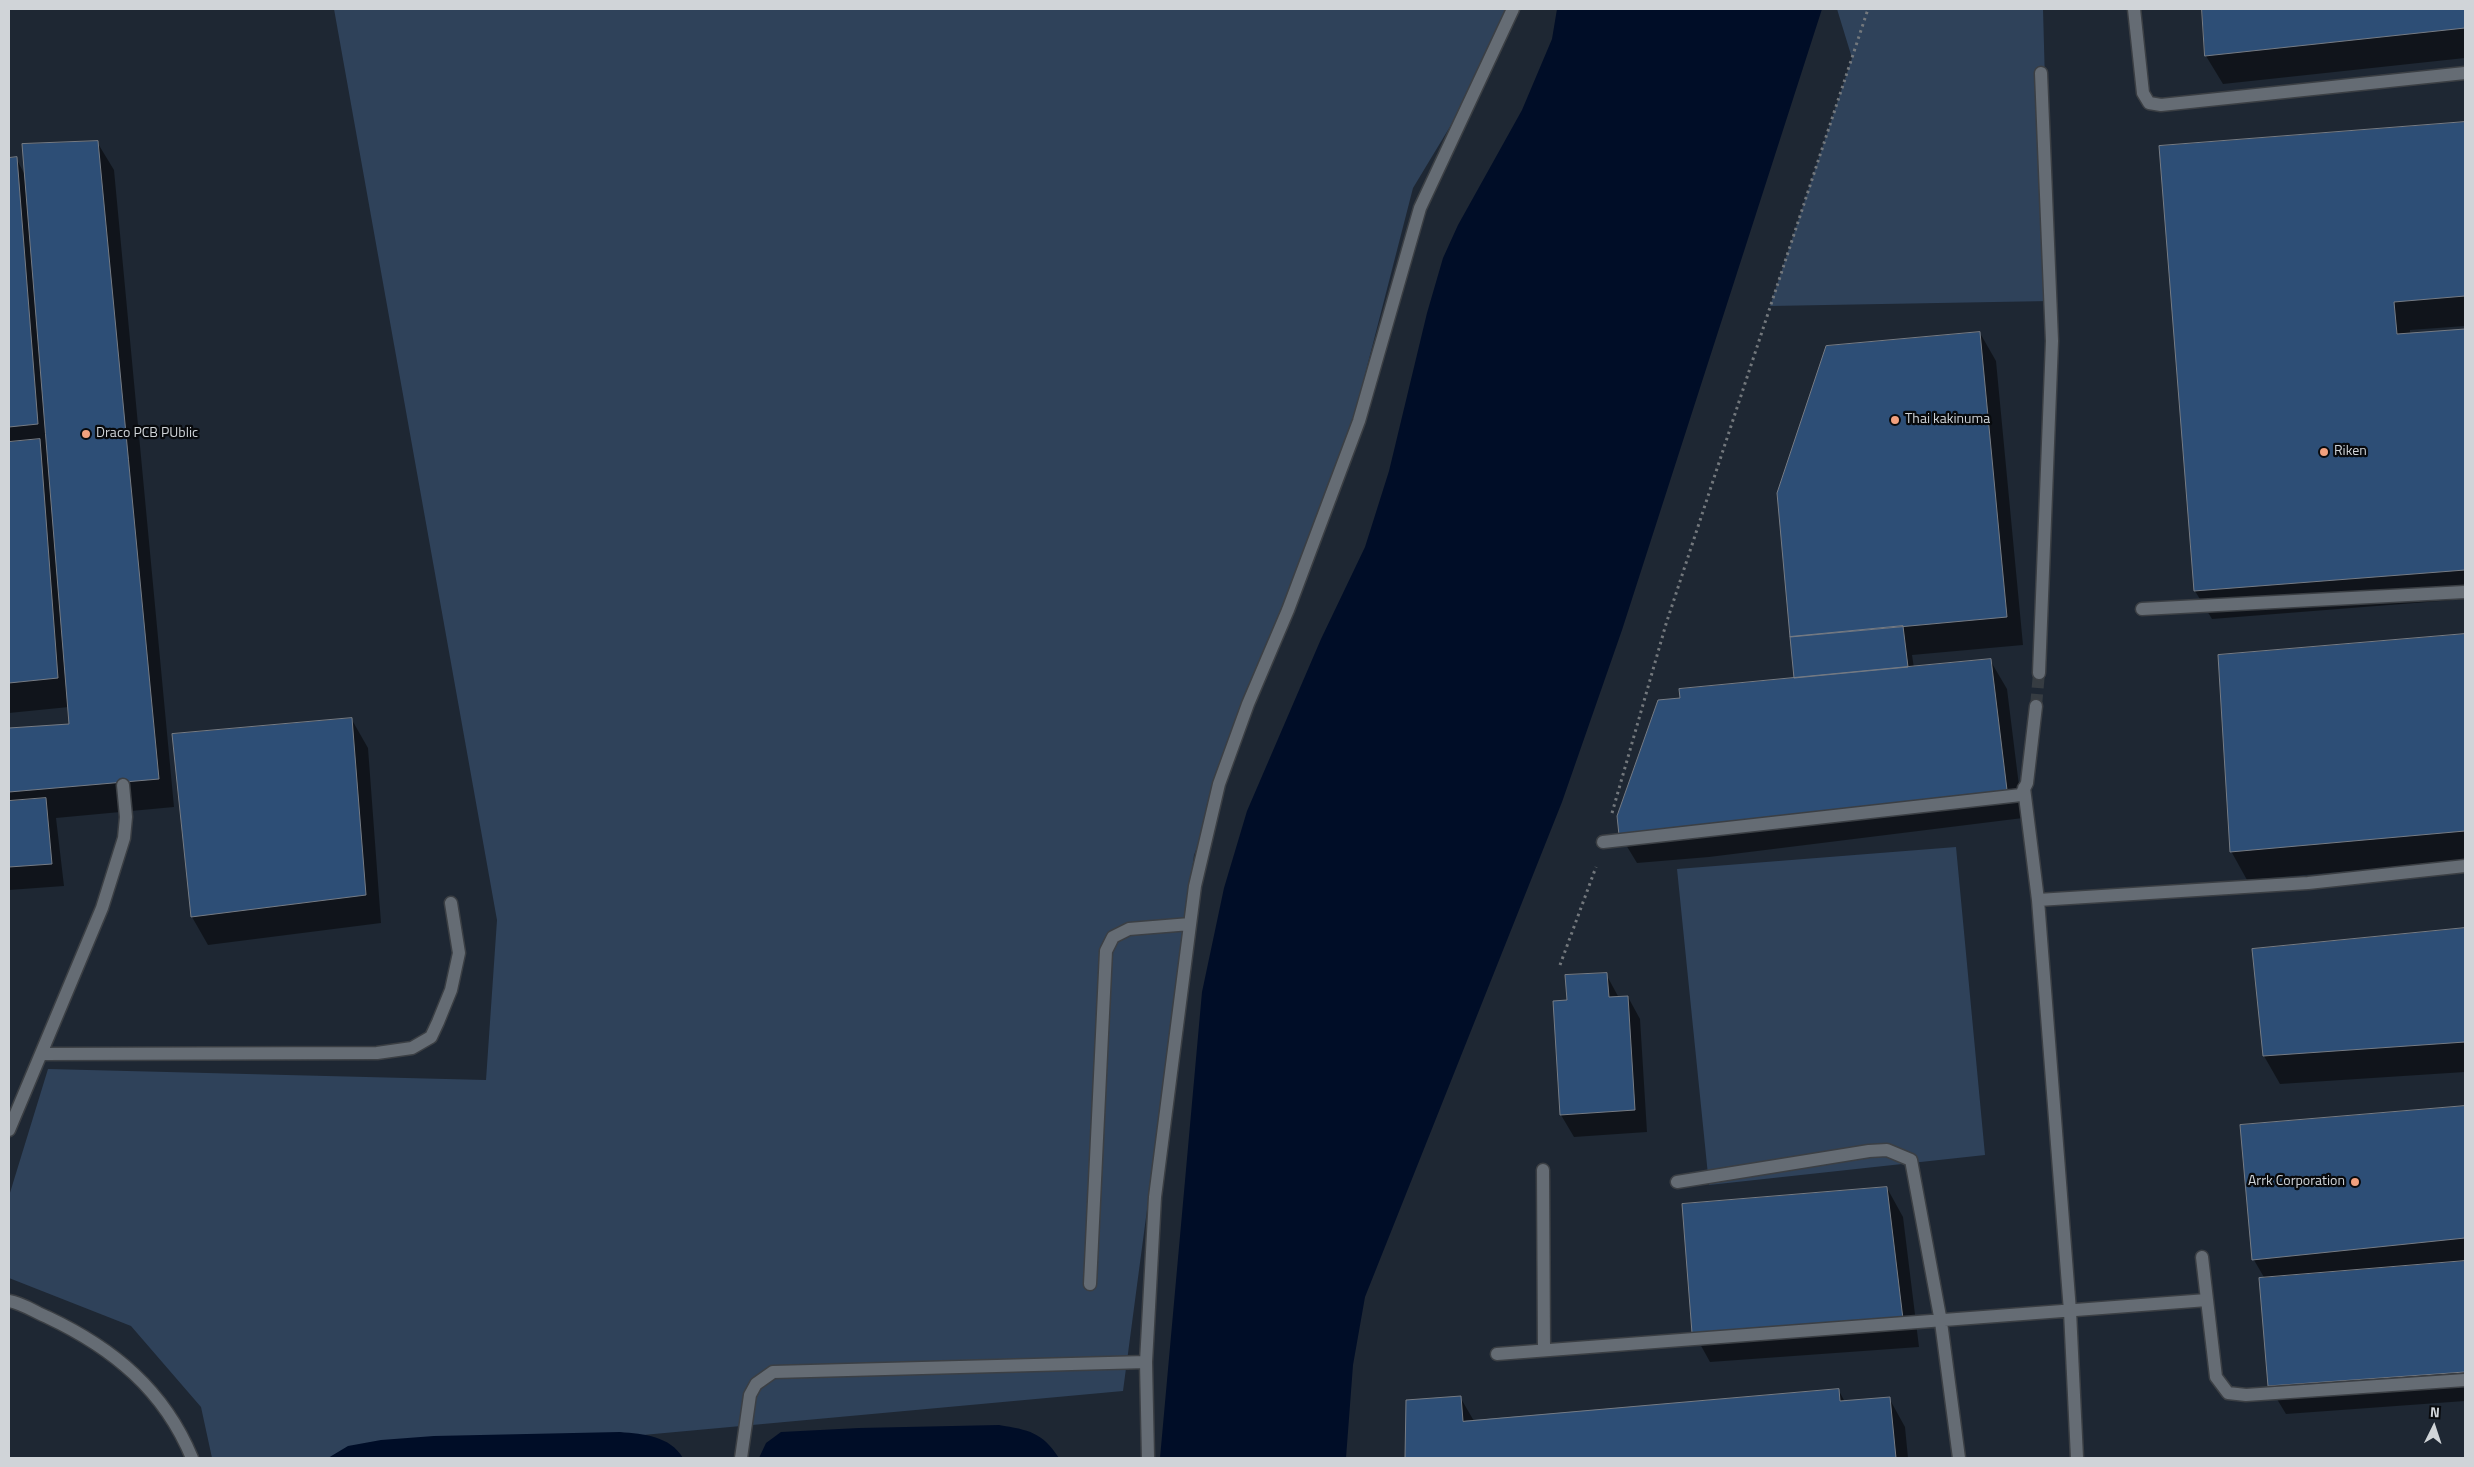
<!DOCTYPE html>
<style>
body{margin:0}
#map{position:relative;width:2474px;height:1467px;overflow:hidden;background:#1b2127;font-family:"Titillium Web",sans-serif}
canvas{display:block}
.frame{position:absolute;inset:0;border:10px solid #d0d4d8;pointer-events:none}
.north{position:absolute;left:2409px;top:1402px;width:50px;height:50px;-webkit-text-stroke:4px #080a0d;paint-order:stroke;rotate:4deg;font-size:14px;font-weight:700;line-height:20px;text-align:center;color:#d0d4d8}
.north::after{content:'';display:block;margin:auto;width:18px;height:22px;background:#d0d4d8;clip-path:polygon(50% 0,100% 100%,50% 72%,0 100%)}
</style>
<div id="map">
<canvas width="2474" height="1467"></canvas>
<div class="frame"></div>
<div class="north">N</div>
</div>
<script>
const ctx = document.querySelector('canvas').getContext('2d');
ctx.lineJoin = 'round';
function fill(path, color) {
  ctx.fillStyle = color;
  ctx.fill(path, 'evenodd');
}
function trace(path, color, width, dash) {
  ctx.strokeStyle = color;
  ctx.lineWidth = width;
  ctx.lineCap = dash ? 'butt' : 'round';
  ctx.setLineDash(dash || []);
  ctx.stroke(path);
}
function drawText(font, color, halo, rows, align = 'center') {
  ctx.font = font + ' "Titillium Web",sans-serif';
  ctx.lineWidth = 4.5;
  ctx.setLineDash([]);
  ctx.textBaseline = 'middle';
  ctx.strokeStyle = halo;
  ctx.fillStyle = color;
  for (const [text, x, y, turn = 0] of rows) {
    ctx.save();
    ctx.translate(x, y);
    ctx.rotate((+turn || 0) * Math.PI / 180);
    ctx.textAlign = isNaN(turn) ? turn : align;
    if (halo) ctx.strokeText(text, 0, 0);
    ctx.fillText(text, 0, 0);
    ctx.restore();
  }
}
fill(new Path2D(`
 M9,9H2465V1458H9Z`), '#1e2733');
fill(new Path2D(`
 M334,9H1521L1413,188L1334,495L1194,855L1123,1391L392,1458H212L201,1407L131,1326L9,1278V1196L48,1069L486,1080L497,920Z
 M1837,9H2043L2051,301L1770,306L1852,58Z
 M1956,847L1985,1155L1709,1185L1677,869Z`), '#2f425a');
fill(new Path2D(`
 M1557,9H1822L1622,630L1562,802L1365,1297L1353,1365L1346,1458H1160L1202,992L1224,888L1247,811L1321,639L1365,547L1389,471L1427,313L1443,258L1458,225L1522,110L1552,39Z
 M999,1425C1029,1430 1042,1432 1059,1458H759L766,1443L781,1432L859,1428Z
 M620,1432C644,1434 670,1436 683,1458H328L348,1446L381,1440L434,1436Z`), '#000d27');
fill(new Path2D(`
 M2203,9H2465V58L2223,84L2206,56Z
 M2465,124V326L2410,330V335L2465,330V599L2212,619L2195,591L2160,147Z
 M97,142L114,170L174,807L56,818L64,886L9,890V729L71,725L69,707L9,713V159L16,158L25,175Z
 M1980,333L1996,361L2023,645L1912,655L1914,668L1990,660L2007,689L2023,818L1709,857L1637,863L1620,835L1682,699L1796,679Z
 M2465,636V861L2247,880L2231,851L2219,656Z
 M352,720L368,748L381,923L208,945L192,917Z
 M2465,930V1072L2280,1084L2264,1056L2253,950Z
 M1606,974L1619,998L1628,997L1640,1019L1647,1132L1574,1137L1561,1115L1568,1001Z
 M2465,1107V1401L2286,1414L2269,1386L2265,1279L2254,1260L2241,1126Z
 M1887,1188L1903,1217L1919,1347L1710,1362L1694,1333Z
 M1839,1391L1845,1402L1889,1398L1905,1427L1908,1458H1406L1407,1402L1460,1397L1474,1421Z`), '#0007');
const building = new Path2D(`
 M2202,9H2465V28L2205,56Z
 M2465,122V296L2394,302L2397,334L2465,329V570L2194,591L2159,146Z
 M98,141L159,779L9,792V728L69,724L22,144Z
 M17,157L38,424L9,427V158Z
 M1980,332L2007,617L1790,637L1777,493L1826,346Z
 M40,439L58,678L9,683V442Z
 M1903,626L1908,667L1794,678L1790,637Z
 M2465,634V831L2230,852L2218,655Z
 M1991,659L2007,790L1693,829L1619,835L1617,816L1658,700L1680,698L1679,689Z
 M352,718L366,895L191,917L172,734Z
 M46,798L52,864L9,867V801Z
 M2465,928V1042L2263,1056L2252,949Z
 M1607,973L1609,997L1628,996L1635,1110L1560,1115L1553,1001L1567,1000L1565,975Z
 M2465,1106V1238L2252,1260L2240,1125Z
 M1887,1187L1903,1319L1692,1333L1682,1204Z
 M2465,1261V1372L2268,1386L2259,1278Z
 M1839,1389L1840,1401L1890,1397L1896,1458H1405L1406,1400L1461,1396L1463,1421Z`);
fill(building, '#2d4e76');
trace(building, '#757b84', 1);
trace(new Path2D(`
 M2036,706L2039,673`), '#363c42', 12, [12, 6]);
const minor = new Path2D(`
 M2134,9L2143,93L2149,103L2161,105L2465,73
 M2142,609L2465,592
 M2039,673L2052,341L2041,73
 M2024,788L2038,900L2070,1311L2077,1458
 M1603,842L2021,795L2027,783L2036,706
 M2038,900L2308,883L2465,866
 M41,1054L377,1053L412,1048L431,1037L438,1022L451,990L459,953L451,903
 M9,1130L102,908L124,838L126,817L123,785
 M1543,1170L1544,1350
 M1677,1182L1869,1151L1887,1150L1911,1160L1941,1322L1959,1458
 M2202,1257L2216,1377L2228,1393L2246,1395L2465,1380
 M1090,1284L1106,951L1113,937L1129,929L1190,924
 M9,1301C22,1303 35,1312 47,1317C113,1348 164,1390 192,1458
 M1497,1354L2207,1300
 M741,1458L750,1395L756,1384L773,1372L1146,1362
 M1148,1458L1146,1362L1155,1197L1195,886L1219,784L1248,704L1288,610L1359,421L1420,208L1513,9`);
trace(minor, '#3b3f44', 15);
trace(new Path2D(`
 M1612,813L1666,624L1868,9
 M1560,965L1596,867`), '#73787d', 3, [2.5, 4]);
trace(minor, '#656c74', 12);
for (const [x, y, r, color] of [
 [1895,420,5,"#f2a17e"],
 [86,434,5,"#f2a17e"],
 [2324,452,5,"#f2a17e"],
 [2355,1182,5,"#f2a17e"]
]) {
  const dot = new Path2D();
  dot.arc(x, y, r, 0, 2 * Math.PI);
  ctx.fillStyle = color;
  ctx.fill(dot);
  trace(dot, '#080a0d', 2);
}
drawText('14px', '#d0d4d8', '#080a0d', [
 ["Thai kakinuma",1905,420],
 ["Draco PCB PUblic",96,434],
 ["Riken",2334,452],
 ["Arrk Corporation",2345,1182,"right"]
], 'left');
</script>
